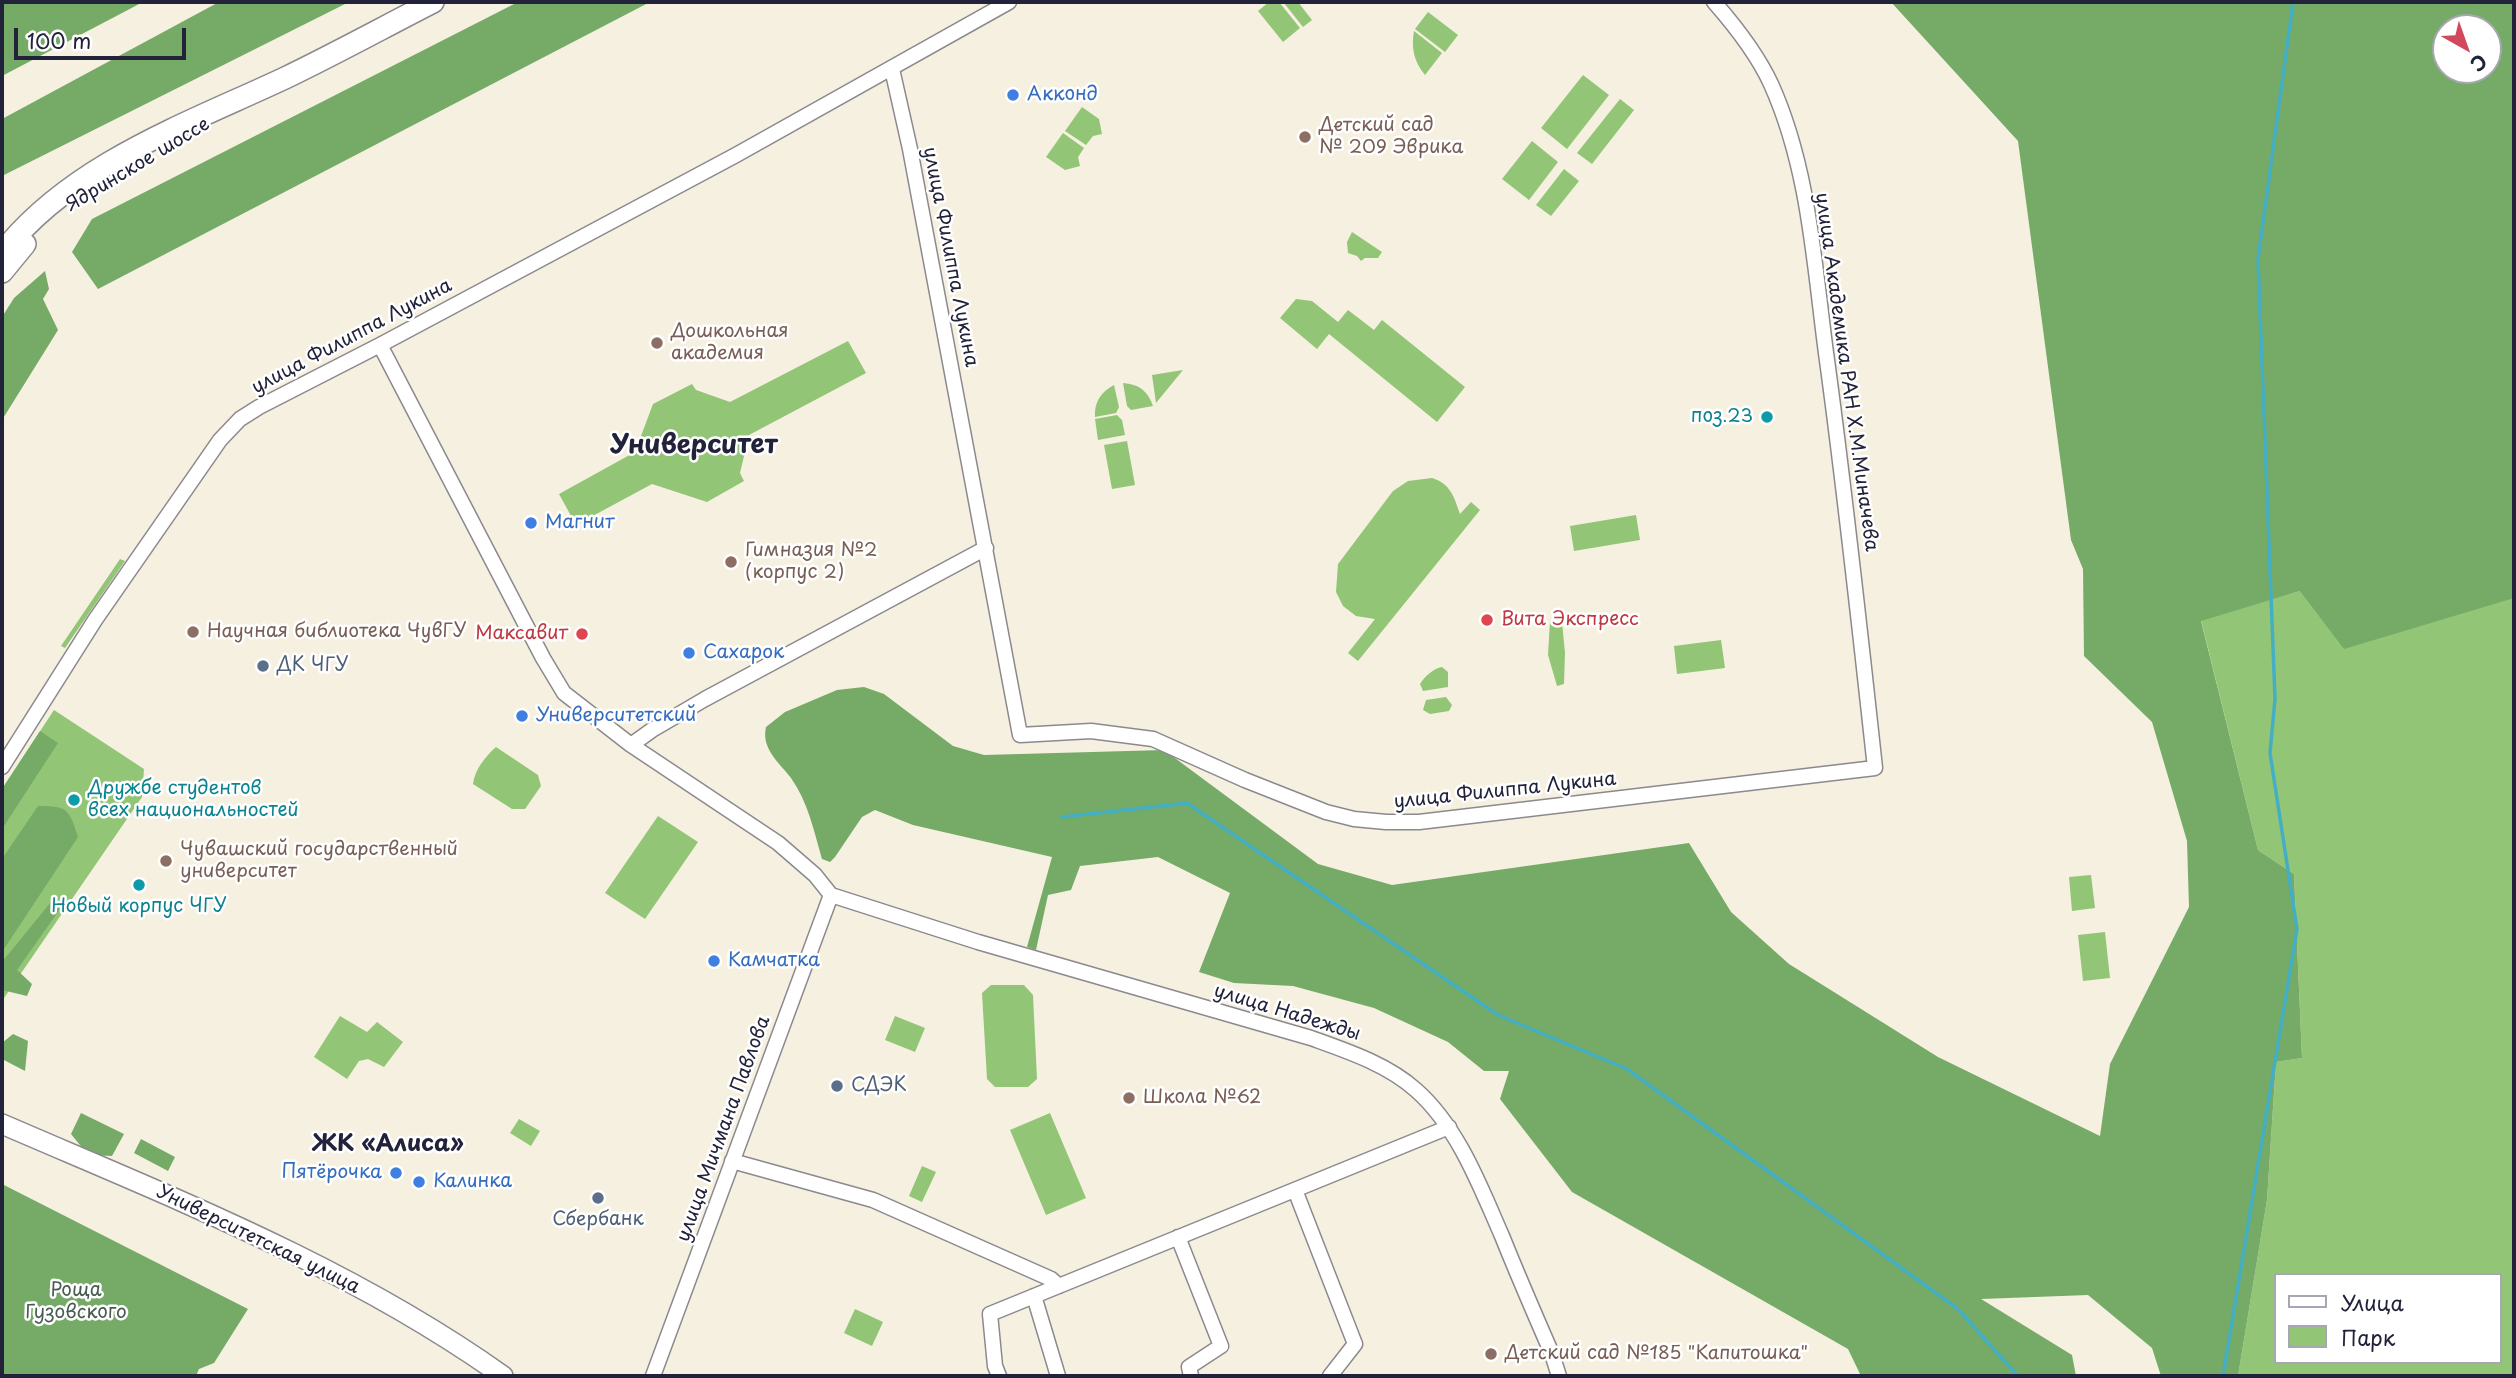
<!DOCTYPE html>
<meta charset="utf-8">
<style>
body{margin:0}
#map{position:relative;width:2516px;height:1378px;overflow:hidden;background:#f6f0e0;font-family:"Playpen Sans",sans-serif}
canvas{display:block}
.frame{position:absolute;inset:0;border:4px solid #22223b;pointer-events:none}
.legend{position:absolute;left:2274px;top:1273px;width:228px;height:91px;box-sizing:border-box;background:#fff;border:2px solid #a7a7b1;margin:0;padding:9px 12px;list-style:none;font-size:21px;color:#22223b}
.legend li{display:flex;align-items:center;gap:14px;height:35px}
.legend b{width:35px;border:2px solid #a7a7b1}
.north{position:absolute;left:2432px;top:14px;width:70px;height:70px;box-sizing:border-box;background:#fff;border:2px solid #a7a7b1;border-radius:50%;rotate:140deg;font-size:19px;font-weight:700;line-height:28px;text-align:center;color:#22223b}
.north::after{content:'';display:block;margin:auto;width:24px;height:32px;background:#d1495b;clip-path:polygon(50% 0,100% 100%,50% 72%,0 100%)}
.scale{position:absolute;left:14px;top:28px;width:172px;height:32px;box-sizing:border-box;border:4px solid #22223b;border-top:0;padding-left:9px;font-size:21px;line-height:24px;white-space:nowrap;color:#22223b;-webkit-text-stroke:5px #fff;paint-order:stroke}
</style>
<div id="map">
<canvas width="2516" height="1378"></canvas>
<div class="frame"></div>
<ul class="legend">
<li><b style="height:9px;background:#fff"></b>Улица</li>
<li><b style="height:19px;background:#92c576"></b>Парк</li>
</ul>
<div class="north">С</div>
<div class="scale">100 m</div>
</div>
<script>
const ctx = document.querySelector('canvas').getContext('2d');
ctx.lineJoin = 'round';
function fill(path, color) {
  ctx.fillStyle = color;
  ctx.fill(path, 'evenodd');
}
function trace(path, color, width, dash) {
  ctx.strokeStyle = color;
  ctx.lineWidth = width;
  ctx.lineCap = dash ? 'butt' : 'round';
  ctx.setLineDash(dash || []);
  ctx.stroke(path);
}
function drawText(font, color, halo, rows, align = 'center') {
  ctx.font = font + ' "Playpen Sans",sans-serif';
  ctx.lineWidth = 5;
  ctx.setLineDash([]);
  ctx.textBaseline = 'middle';
  ctx.strokeStyle = halo;
  ctx.fillStyle = color;
  for (const [text, x, y, turn = 0] of rows) {
    ctx.save();
    ctx.translate(x, y);
    ctx.rotate((+turn || 0) * Math.PI / 180);
    ctx.textAlign = isNaN(turn) ? turn : align;
    if (halo) ctx.strokeText(text, 0, 0);
    ctx.fillText(text, 0, 0);
    ctx.restore();
  }
}
fill(new Path2D(`
 M1269,2H1279L1300,28L1283,42L1258,11Z
 M1286,2H1298L1312,20L1303,27L1284,3Z
 M1428,12L1458,35L1445,52L1415,29Z
 M1414,31L1442,53L1425,75C1414,62 1411,48 1414,31Z
 M1583,75L1609,95L1567,149L1541,128Z
 M1620,99L1634,110L1592,164L1577,153Z
 M1082,107L1099,119L1102,134L1093,136L1086,145L1065,131Z
 M1063,133L1084,148L1078,157L1080,166L1065,170L1046,157Z
 M1532,141L1558,162L1529,200L1502,179Z
 M1564,169L1579,181L1551,216L1536,205Z
 M1352,232L1382,252L1378,258H1365L1361,261L1357,256L1348,253L1347,242Z
 M1296,299L1312,301L1338,322L1348,310L1374,330L1382,320L1465,387L1437,422L1329,334L1317,349L1280,318Z
 M848,341L866,373L749,435L740,473L744,481L707,502L652,484L576,525L559,494L635,452L653,404L692,384L696,390L730,402Z
 M1183,370L1156,403L1152,375Z
 M1123,383C1139,384 1148,391 1153,406L1131,410L1127,406Z
 M1114,385L1119,407L1116,413L1095,417C1094,402 1101,392 1114,385Z
 M1117,415L1122,420L1125,435L1098,440L1095,419Z
 M1127,441L1135,485L1112,489L1104,445Z
 M1432,478C1451,484 1454,497 1460,514L1471,502L1480,510L1358,661L1348,653L1375,619L1356,616L1343,606L1336,592L1338,564L1393,491L1408,481Z
 M1636,515L1640,540L1574,551L1570,526Z
 M120,559L125,561L65,648L61,646Z
 M2300,591L2514,598V1376H2238L2267,1200L2276,1062L2302,1058L2294,874L2258,850L2201,620ZM2276,1275H2500V1362H2276Z
 M1550,621L1556,624L1562,622L1565,653L1564,684L1557,686L1548,655Z
 M1721,640L1725,668L1677,674L1674,646Z
 M1442,667L1448,672V687L1423,691L1420,684C1424,677 1434,668 1442,667Z
 M1446,697L1452,705L1449,711L1430,714L1423,710L1426,700Z
 M54,710L144,769L142,797L2,1001V789Z
 M496,747L538,775L541,786L525,809H512L473,784C475,769 485,757 496,747Z
 M658,816L698,842L645,919L605,893Z
 M2091,875L2095,908L2072,911L2069,877Z
 M2105,932L2110,978L2083,981L2078,935Z
 M991,985H1024L1033,995L1037,1079L1028,1087H995L987,1079L982,993Z
 M340,1016L367,1032L377,1022L403,1042L384,1067L368,1059L359,1061L347,1079L314,1057Z
 M895,1016L925,1028L915,1052L885,1040Z
 M1050,1113L1086,1198L1046,1215L1010,1130Z
 M519,1119L540,1131L531,1146L510,1133Z
 M922,1166L936,1172L922,1202L909,1196Z
 M855,1309L883,1322L872,1346L844,1333Z`), '#92c576');
fill(new Path2D(`
 M2,2H143L2,76Z
 M219,2H349L2,176V119Z
 M518,2H650L98,289L72,252L92,219Z
 M1891,2H2514V598L2344,649L2300,591L2201,621L2258,850L2294,874L2302,1058L2276,1062L2267,1200L2238,1376H2161L2152,1348L2088,1295L1981,1299L2072,1355L2076,1376H1861L1848,1349L1572,1192L1500,1099L1509,1071H1484L1448,1042L1374,1008L1293,986L1234,983L1199,972L1230,893L1158,857L1080,866L1071,890L1048,895L1036,950L1027,947L1052,857L913,825L875,810L862,817L835,857L830,862L822,859C814,831 808,802 791,778C779,762 761,749 766,727L785,712L837,690L864,687L884,694L953,746L984,755L1164,750L1318,864L1392,885L1689,843L1731,912L1789,964L1938,1057L2100,1136L2110,1064L2189,907L2187,841L2152,722L2084,656L2083,569L2071,540L2018,141ZM2446,28H2488V70H2446Z
 M45,271L49,289L43,299L58,330L2,420V317L14,298Z
 M40,731L58,743L2,829V789Z
 M38,806C68,806 69,809 78,837L2,952V859Z
 M51,902L62,906L17,970L32,984L27,996L2,990V962Z
 M13,1034L28,1041L25,1071L2,1059V1043Z
 M81,1113L124,1134L112,1156L88,1155L71,1134Z
 M141,1139L175,1157L168,1171L134,1153Z
 M2,1184L248,1309L214,1363L199,1369L196,1376H2Z`), '#75aa67');
trace(new Path2D(`
 M1062,817L1187,803L1498,1015L1627,1069L1958,1309L2018,1376
 M2223,1376L2297,929L2270,753L2275,699L2258,259L2293,2`), '#44afc3', 3.5);
const minor = new Path2D(`
 M892,69L910,149L1020,735L1091,731L1153,739L1245,780L1326,812L1354,819L1386,822H1419L1875,768C1860,630 1845,491 1826,353C1814,263 1809,168 1771,84C1757,54 1736,27 1714,2
 M380,345L543,658L564,693L631,745L778,843L815,875L831,895
 M631,745L652,730L705,699L986,548
 M2,767L95,620L220,440L240,419L259,407L380,345L736,155L1009,2
 M831,895L978,942L1311,1038C1347,1051 1387,1064 1416,1090C1458,1127 1480,1186 1502,1236C1518,1276 1535,1315 1552,1354L1559,1376
 M732,1161L873,1200L1051,1279L1059,1286
 M1295,1190L1355,1344L1330,1376
 M1178,1237L1221,1346L1189,1367L1191,1376
 M1034,1296L1058,1376
 M653,1376L831,895
 M999,1376L995,1366L990,1314L1449,1127`);
const secondary = new Path2D(`
 M2,1124C173,1198 350,1267 503,1376`);
const primary = new Path2D(`
 M2,253C72,164 187,124 285,78C335,54 384,27 433,2
 M2,272L25,244`);
trace(minor, '#8c898e', 17);
trace(secondary, '#8c898e', 22);
trace(primary, '#8c898e', 24);
trace(minor, '#fff', 14);
trace(secondary, '#fff', 19);
trace(primary, '#fff', 21);
for (const [x, y, r, color] of [
 [1013,95,7,"#3f7fe0"],
 [1305,137,7,"#8d6e63"],
 [657,343,7,"#8d6e63"],
 [1767,417,7,"#0f9aa8"],
 [531,523,7,"#3f7fe0"],
 [731,562,7,"#8d6e63"],
 [1487,620,7,"#e0444e"],
 [193,632,7,"#8d6e63"],
 [582,634,7,"#e0444e"],
 [689,653,7,"#3f7fe0"],
 [263,666,7,"#5c6f8a"],
 [522,716,7,"#3f7fe0"],
 [74,800,7,"#0f9aa8"],
 [166,861,7,"#8d6e63"],
 [139,885,7,"#0f9aa8"],
 [714,961,7,"#3f7fe0"],
 [837,1086,7,"#5c6f8a"],
 [1129,1098,7,"#8d6e63"],
 [396,1173,7,"#3f7fe0"],
 [419,1182,7,"#3f7fe0"],
 [598,1198,7,"#5c6f8a"],
 [1491,1354,7,"#8d6e63"]
]) {
  const dot = new Path2D();
  dot.arc(x, y, r, 0, 2 * Math.PI);
  ctx.fillStyle = color;
  ctx.fill(dot);
  trace(dot, '#fff', 2.5);
}
drawText('19px', '#366cbe', '#fff', [
 ["Акконд",1027,95],
 ["Магнит",545,523],
 ["Сахарок",703,653],
 ["Университетский",536,716],
 ["Камчатка",728,961],
 ["Пятёрочка",382,1173,"right"],
 ["Калинка",433,1182]
], 'left');
drawText('19px', '#785e54', '#fff', [
 ["Детский сад",1319,126],
 ["№ 209 Эврика",1319,148],
 ["Дошкольная",671,332],
 ["академия",671,354],
 ["Гимназия №2",745,551],
 ["(корпус 2)",745,573],
 ["Научная библиотека ЧувГУ",207,632],
 ["Чувашский государственный",180,850],
 ["университет",180,872],
 ["Школа №62",1143,1098],
 ["Детский сад №185 \"Капитошка\"",1505,1354]
], 'left');
drawText('19px', '#22223b', '#fff', [
 ["Ядринское шоссе",138,165,-31],
 ["улица Филиппа Лукина",950,257,79],
 ["улица Филиппа Лукина",352,337,-28],
 ["улица Академика РАН Х.М.Миначева",1846,372,82],
 ["улица Филиппа Лукина",1505,791,-6],
 ["улица Надежды",1287,1013,17],
 ["улица Мичмана Павлова",724,1129,-70],
 ["Университетская улица",258,1240,26]
]);
drawText('19px', '#0d838f', '#fff', [
 ["поз.23",1753,417],
 ["Дружбе студентов",88,789,"left"],
 ["всех национальностей",88,811,"left"],
 ["Новый корпус ЧГУ",139,907,"center"]
], 'right');
drawText('19px', '#be3a42', '#fff', [
 ["Вита Экспресс",1501,620],
 ["Максавит",568,634,"right"]
], 'left');
drawText('19px', '#4e5e75', '#fff', [
 ["ДК ЧГУ",277,666],
 ["СДЭК",851,1086],
 ["Сбербанк",598,1220,"center"]
], 'left');
drawText('19px', '#495b50', '#fff', [
 ["Роща",76,1291],
 ["Гузовского",76,1313]
]);
drawText('bold 23px', '#22223b', '#fff', [
 ["ЖК «Алиса»",388,1145]
]);
drawText('bold 26px', '#22223b', '#fff', [
 ["Университет",694,446]
]);
</script>
